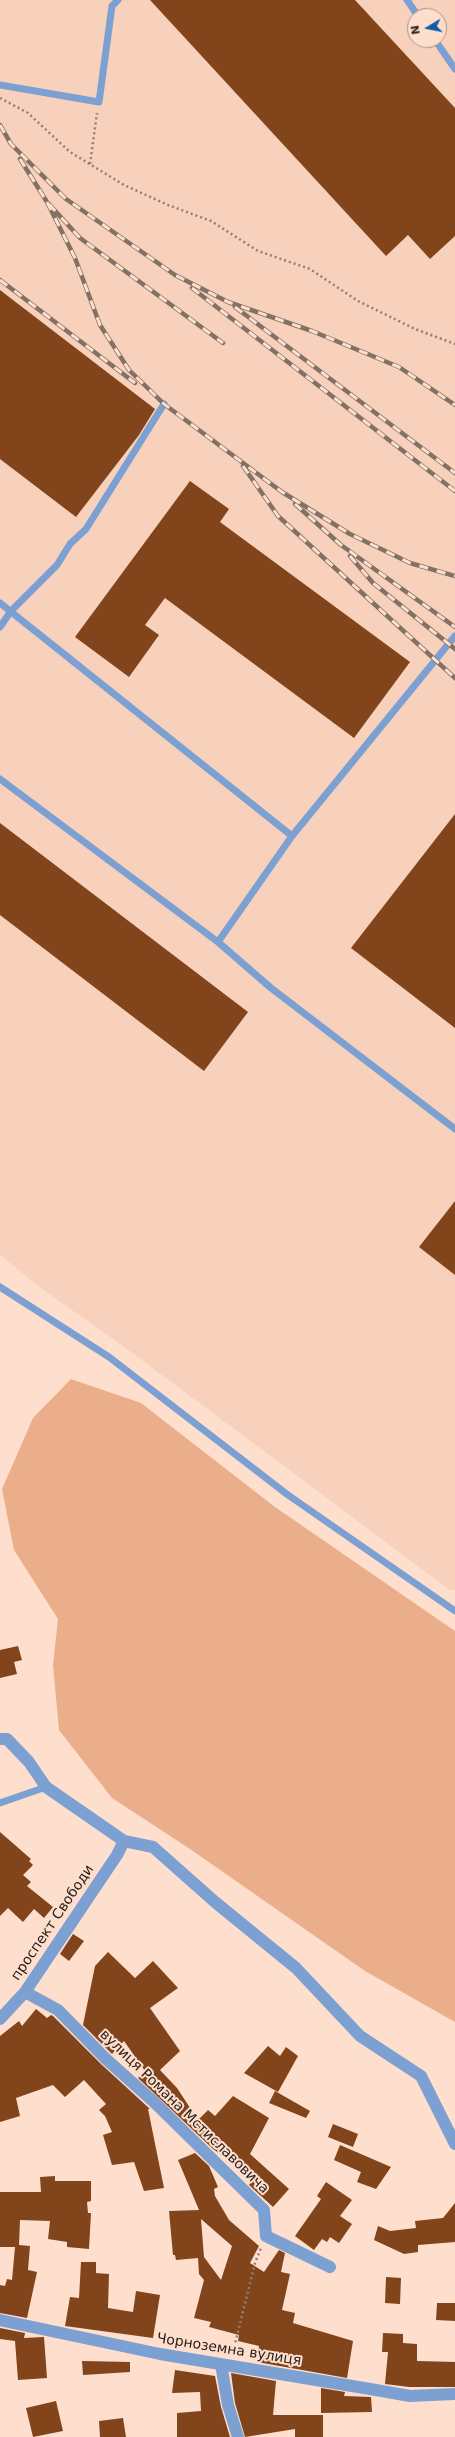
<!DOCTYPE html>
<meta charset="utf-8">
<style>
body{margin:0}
#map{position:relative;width:455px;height:2437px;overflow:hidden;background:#fedfce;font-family:"DejaVu Sans",sans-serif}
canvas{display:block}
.north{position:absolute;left:407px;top:8px;width:40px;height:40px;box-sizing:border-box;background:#fedfce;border:1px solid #aa9386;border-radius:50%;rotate:260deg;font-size:11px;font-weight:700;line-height:16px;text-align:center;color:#2b2019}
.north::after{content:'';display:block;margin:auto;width:14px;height:18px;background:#1459a9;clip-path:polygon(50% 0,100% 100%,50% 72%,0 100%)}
</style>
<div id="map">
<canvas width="455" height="2437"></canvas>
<div class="north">N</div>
</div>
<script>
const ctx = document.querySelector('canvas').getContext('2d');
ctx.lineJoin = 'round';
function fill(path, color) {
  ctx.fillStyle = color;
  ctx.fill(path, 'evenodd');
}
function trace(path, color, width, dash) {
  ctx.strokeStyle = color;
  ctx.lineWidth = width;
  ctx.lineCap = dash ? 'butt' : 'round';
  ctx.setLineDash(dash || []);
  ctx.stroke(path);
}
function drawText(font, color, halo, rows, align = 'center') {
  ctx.font = font + ' "DejaVu Sans",sans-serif';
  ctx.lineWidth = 4;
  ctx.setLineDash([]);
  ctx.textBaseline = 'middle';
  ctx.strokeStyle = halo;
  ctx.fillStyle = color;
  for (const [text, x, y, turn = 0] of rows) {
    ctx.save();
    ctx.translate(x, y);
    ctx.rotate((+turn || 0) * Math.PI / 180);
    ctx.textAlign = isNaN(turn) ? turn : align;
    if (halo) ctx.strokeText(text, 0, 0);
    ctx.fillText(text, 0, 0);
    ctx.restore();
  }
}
fill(new Path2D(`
 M0,0H455V1590H450L116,1341L42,1289L0,1255ZM415,16H439V40H415Z`), '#f7d1bc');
fill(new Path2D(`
 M71,1379L141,1403L275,1507L455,1631V2022L365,1971L190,1849L112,1798L59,1730L53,1665L58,1619L14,1550L2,1489L33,1418Z`), '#ebae8b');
fill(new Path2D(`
 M150,0H355L455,108V236L430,259L408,235L386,256Z
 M0,290L155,409L139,435L76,517L0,459Z
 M190,481L229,509L220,522L410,662L354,738L165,598L145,625L159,635L129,677L75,637Z
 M455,814V1028L351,948Z
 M0,823L248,1012L204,1071L0,915Z
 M455,1201V1275L419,1247Z
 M18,1646L22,1660L14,1662L17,1674L0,1678V1650Z
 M0,1832L31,1859L29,1861L33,1865L23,1875L31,1882L27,1886L53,1907L44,1918L34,1909L23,1922L8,1908L0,1916Z
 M73,1934L84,1941L69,1961L60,1954Z
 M108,1952L135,1978L153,1961L178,1988L150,2008L180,2051L160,2070L177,2088L198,2120L208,2110L215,2116L233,2096L269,2118L250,2154L289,2189L273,2207L249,2185L254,2178L213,2149L138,2078L145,2071L124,2041L112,2054L83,2025L95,1966Z
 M36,2009L47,2018L51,2015L53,2016L101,2064L150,2109H148L164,2188L144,2191L134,2162L112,2165L103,2135L112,2132L105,2116L99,2110L106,2104L84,2080L65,2097L53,2085L16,2098L20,2116L0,2122V2036L19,2021L22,2026Z
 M268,2046L280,2056L286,2047L298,2056L278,2092L244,2073Z
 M275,2091L310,2111L306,2118L269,2103Z
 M333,2124L358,2134L353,2147L328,2137Z
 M340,2145L391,2167L376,2189L357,2182L361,2172L334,2160Z
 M195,2153L209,2166L218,2187L214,2189L215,2196L229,2220L259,2246L250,2263L264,2272L279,2250L285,2253L281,2272L290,2274L282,2310L295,2313L293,2323L353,2341L347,2378L257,2362L259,2346L238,2341L239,2335L209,2327L211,2322L194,2318L204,2280L199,2274L198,2258L176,2260L175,2255H173L169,2211L199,2210L178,2160ZM201,2219L232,2246L221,2280L204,2257Z
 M55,2176V2181H91V2201L87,2202L88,2213H91L89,2249L67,2247V2242L48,2239L50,2221L20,2220L19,2245L30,2246L28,2270L37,2272L27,2318L0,2313V2285L5,2286L7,2279L12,2280L15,2247H0V2192H41L40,2177Z
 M326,2182L352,2200L340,2216L352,2224L339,2243L330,2237L327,2242L322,2239L314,2250L295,2236L321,2199L317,2196Z
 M455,2203V2242L418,2245V2252L404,2254L374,2240L378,2226L390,2231L416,2228L415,2221L443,2218Z
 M81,2262H96V2273L109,2274L108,2308L133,2312L136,2291L160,2295L153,2338L65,2326L70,2297L79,2298Z
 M386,2277L401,2278L400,2304L385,2303Z
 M437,2303H455V2321L436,2320Z
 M0,2328L25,2333L24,2338L44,2337L47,2378L18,2380L15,2341L0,2339Z
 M383,2333L403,2334V2343L417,2344V2361L455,2362V2387H409L385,2384L388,2352H382Z
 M82,2361L130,2362V2372L83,2375Z
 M175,2370L215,2376L221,2407L230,2437H177V2413L201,2411L200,2392L172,2393Z
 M231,2373L276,2381L273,2415H323V2437H295V2429L245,2437L235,2403Z
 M321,2388L345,2392L344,2396L371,2397L372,2412L321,2413Z
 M56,2401L63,2431L33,2437L26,2408Z
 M123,2418L126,2437H100L99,2421Z`), '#82441a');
trace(new Path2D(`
 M0,98L28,113L70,152L124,185L168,205L211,221L258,251L310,269L358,301L415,329L455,344
 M90,164L97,113
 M233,2352L255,2263L261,2248`), '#937e72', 2.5, [2, 3]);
trace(new Path2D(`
 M407,0L418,16
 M435,40L455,69
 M0,85L99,102L112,6L118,0
 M0,603L292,836L218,942L271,988L455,1129
 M0,627L11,611L57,565L70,544L86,529L164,404
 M0,779L218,942
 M292,836L455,636
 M0,1287L109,1357L288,1495L455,1611
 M0,1803L46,1787`), '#7ba0d1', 7);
trace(new Path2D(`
 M0,1739H7L29,1762L46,1787L124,1841L153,1847L215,1902L296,1968L360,2036L421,2076L455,2144
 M25,1992L58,2010L106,2059L154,2102L264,2210L266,2236L330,2267
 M0,2019L25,1992L117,1855L124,1841
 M0,2320L160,2354L370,2389L410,2396L455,2394
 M221,2364L228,2405L238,2437`), '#7ba0d1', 12);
const rail = new Path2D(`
 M0,125L11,144L66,199L175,275L228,302L312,331L399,367L455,405
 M20,159L47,202L80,238L223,343
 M47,202L75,258L100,325L129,370L164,404L282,492L350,534L410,563L455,576
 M0,280L135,383
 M192,288L455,491
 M235,307L455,473
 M243,466L278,516L455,678
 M295,504L341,545L455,627
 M350,556L373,583L455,649`);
trace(rail, '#847165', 4.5);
trace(rail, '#fedfce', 3, [9]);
drawText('14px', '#2b2019', '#fedfce', [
 ["проспект Свободи",53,1923,-56],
 ["вулиця Романа Мстиславовича",184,2112,44],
 ["Чорноземна вулиця",229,2350,9]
]);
</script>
